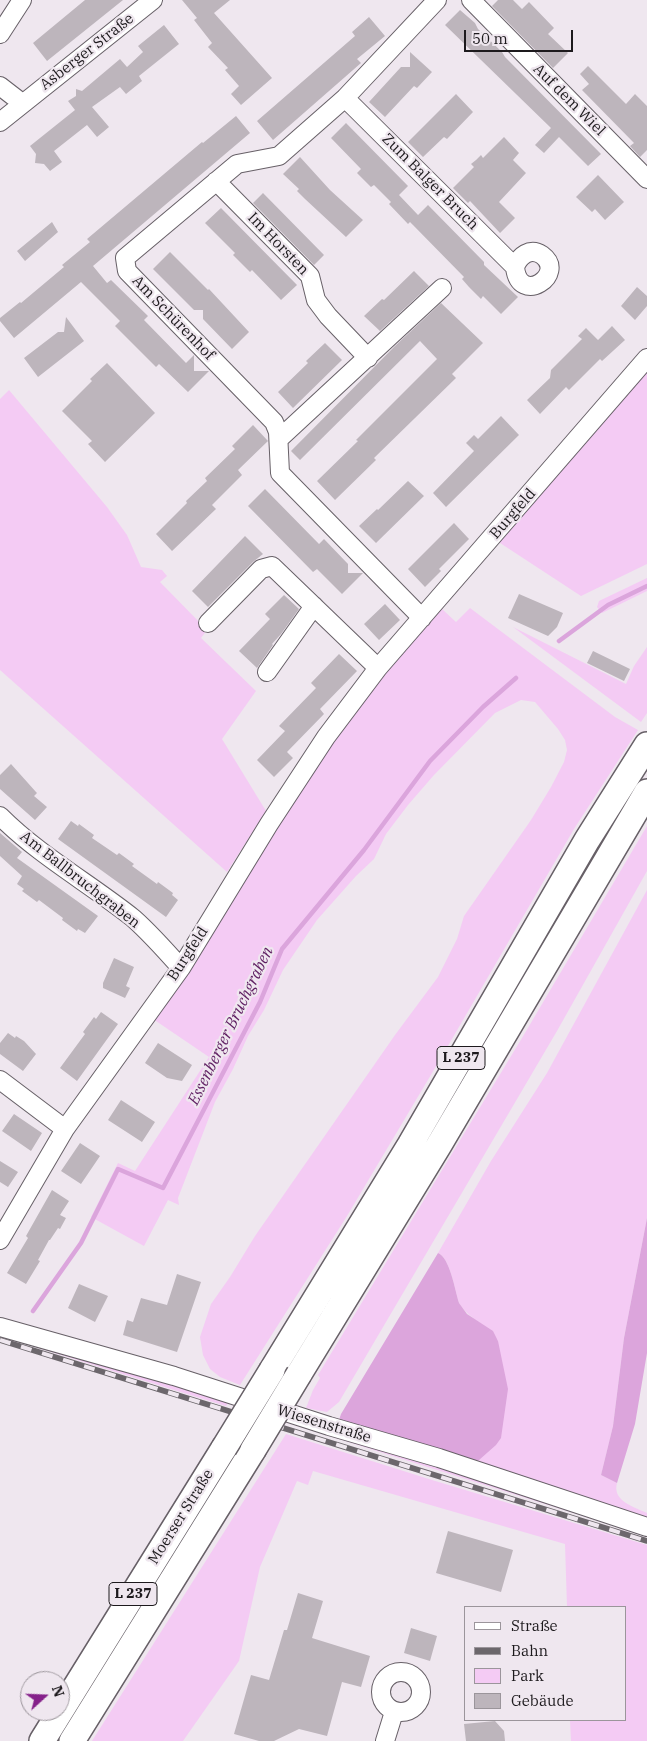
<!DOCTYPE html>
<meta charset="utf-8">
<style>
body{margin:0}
#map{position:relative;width:647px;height:1741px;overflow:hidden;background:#efe7ef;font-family:"IBM Plex Serif",serif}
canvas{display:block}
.legend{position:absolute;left:464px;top:1606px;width:162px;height:115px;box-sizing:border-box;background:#efe7ef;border:1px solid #9b959b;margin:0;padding:6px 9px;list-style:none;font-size:15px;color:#1d1a1d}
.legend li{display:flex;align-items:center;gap:10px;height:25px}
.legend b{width:25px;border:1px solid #9b959b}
.north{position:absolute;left:20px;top:1671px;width:50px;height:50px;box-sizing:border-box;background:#efe7ef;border:1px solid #9b959b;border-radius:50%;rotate:70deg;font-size:14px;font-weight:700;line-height:20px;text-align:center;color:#1d1a1d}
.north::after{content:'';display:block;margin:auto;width:18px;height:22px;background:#85218a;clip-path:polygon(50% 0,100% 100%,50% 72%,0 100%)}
.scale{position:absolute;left:464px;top:30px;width:109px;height:22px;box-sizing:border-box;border:2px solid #1d1a1d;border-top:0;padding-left:6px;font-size:15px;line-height:18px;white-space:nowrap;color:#1d1a1d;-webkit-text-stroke:4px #efe7ef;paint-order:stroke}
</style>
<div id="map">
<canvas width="647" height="1741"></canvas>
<ul class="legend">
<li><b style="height:6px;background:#fff"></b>Straße</li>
<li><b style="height:6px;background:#6c676c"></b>Bahn</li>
<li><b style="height:14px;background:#f4cbf4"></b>Park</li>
<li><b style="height:14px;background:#bdb5bc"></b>Gebäude</li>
</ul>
<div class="north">N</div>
<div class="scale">50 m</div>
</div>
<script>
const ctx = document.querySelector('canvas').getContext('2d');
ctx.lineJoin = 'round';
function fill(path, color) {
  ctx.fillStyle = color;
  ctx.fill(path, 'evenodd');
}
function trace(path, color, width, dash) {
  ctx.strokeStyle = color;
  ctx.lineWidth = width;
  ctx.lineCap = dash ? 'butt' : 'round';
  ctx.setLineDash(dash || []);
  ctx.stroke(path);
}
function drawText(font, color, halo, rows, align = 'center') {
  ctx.font = font + ' "IBM Plex Serif",serif';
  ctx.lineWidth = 4.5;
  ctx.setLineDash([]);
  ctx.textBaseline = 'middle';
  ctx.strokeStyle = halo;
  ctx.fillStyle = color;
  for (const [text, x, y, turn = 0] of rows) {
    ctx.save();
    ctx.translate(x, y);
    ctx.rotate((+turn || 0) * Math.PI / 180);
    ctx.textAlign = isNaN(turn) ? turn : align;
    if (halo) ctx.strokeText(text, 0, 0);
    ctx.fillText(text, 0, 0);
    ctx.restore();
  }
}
fill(new Path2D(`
 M647,367V564L581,596L497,541Z
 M9,390L107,507L127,535L141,567L162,570L167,576L160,582L207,630L201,638L256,691L222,739L266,811L227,872L0,670V399Z
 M647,578V591L602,613L597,607L599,601Z
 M470,608L615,717L638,730L574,829L438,1063L347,1216L240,1385L220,1377L210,1369L203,1355L200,1337L211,1304L230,1277L255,1236L395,1035L438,977L457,939L464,916L531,820L551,787L564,762L567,750L565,740L558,729L535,702L521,700L495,713L434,775L408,805L386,834L374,859L356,876L317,920L283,970L264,1010L248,1036L233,1069L215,1102L178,1198L179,1205L168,1200L144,1246L91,1217L118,1163L135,1171L209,1057L153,1019L333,740L385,671L442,609L456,622Z
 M513,627L626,684L634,666L647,647V713L641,722Z
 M647,826V871L557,1031L339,1402L327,1412L306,1408L313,1390L320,1378L318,1375L522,1038Z
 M647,890V1218L624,1338L613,1426L601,1475L617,1483C612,1501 634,1507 647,1513V1522L470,1464L498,1341C489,1324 470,1321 459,1303C455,1290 450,1258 438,1253L491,1161L547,1073Z
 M0,1332L229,1401L226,1406L0,1336Z
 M294,1420L647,1529V1536L291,1424Z
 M286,1434L432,1480L647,1545V1741H571L570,1720H626V1607H567L565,1544L313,1471L308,1485L297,1481L260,1567L239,1661L183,1741H92Z`), '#f4cbf4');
fill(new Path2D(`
 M647,1218V1353L635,1424L617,1483L601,1475L613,1426L624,1338Z
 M438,1253C450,1258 455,1290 459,1303L467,1314L493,1331L498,1341L508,1389L501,1438L496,1445L479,1460L470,1464L339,1420L341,1414Z`), '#dca5dc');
trace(new Path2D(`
 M559,641L608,605L647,586
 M33,1311L81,1243L118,1169L163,1188L260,1002L282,949L364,850L430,761L483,707L516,678`), '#dba5dc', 4.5);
fill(new Path2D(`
 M85,0H123L47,61L33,43Z
 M182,0H230L214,13L272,78L241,105L231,94L239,86L225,70L228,68L208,47L212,43L194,20L197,18Z
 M498,0H513L522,9L529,2L554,28L548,34L568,53L553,68L492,6Z
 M460,10L475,23L478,29L502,52L505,57L601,154L588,166L559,137L544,153L535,145L551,128L445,25Z
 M369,17L385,36L357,59L361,63L273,140L257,121L355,36L352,32Z
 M164,25L179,44L139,76L142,81L126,94L120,87L92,107L109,127L97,137L87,125L54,151L62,162L50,171L44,164L35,163L36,154L30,146L75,110L68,101L76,96V89L82,91L120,59L127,67L143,52L138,46Z
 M410,52L432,72L417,88L414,86L385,117L369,102L401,67H410Z
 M588,66L626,104L635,94L647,106V150L640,157L630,146L634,143L582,90L589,84L580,74Z
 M456,94L473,112L447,139L444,137L423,157L408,142Z
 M236,116L250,133L93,266L107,283L111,280L148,316L144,320L186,363L194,355V371H209L188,392L159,364L156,367L115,326L120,321L81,282L14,338L0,321V318L20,302L21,303L64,267L62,265L90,242L87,239L202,142L203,143Z
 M346,123L408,186L399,195L418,215L428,205L484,262V265L518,297L501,314L483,296L481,299L469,287L462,279L464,277L413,225L410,222L408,224L389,204L391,202L374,185L371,187L357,173L361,169L331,138Z
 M504,137L519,153L513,160L526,173L499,202L515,218L500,233L470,201L468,203L453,188L474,167L471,164L476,160L481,155L483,158Z
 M300,157L330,190L363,220L346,237L305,199L297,191L299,189L283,174Z
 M598,175L624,202L605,220L595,209L592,212L576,197Z
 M263,193L324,255L314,265L253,203Z
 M221,208L297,285L281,300L252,270L250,272L233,255L235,253L205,223Z
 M52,222L58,232L25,261L17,251Z
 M170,252L208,290L209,289L249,332L232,349L203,319V310H194L153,269Z
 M414,271L429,286L380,331L364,316L382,299L384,300Z
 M637,287L647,296V306L635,320L621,306Z
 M441,303L483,343L452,374L456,378L374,458L376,460L335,500L317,481L358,441L356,440L437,359L420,341L300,460L291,451L395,346Z
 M66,317L84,341L38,377L24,358L58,332H64Z
 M612,326L625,340L602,361L600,359L569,390L566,387L540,414L527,400L550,378L551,370L582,339L578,336L586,328L598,340Z
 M325,343L342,360L293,408L278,392L308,363L306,361Z
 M107,363L155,413L105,462L88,444L92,441L62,411L92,381L90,379Z
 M501,416L519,435L446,507L433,493L474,451L466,443L474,435L478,439Z
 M253,425L268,441L238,470L242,475L212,505L216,509L172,551L156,534L187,503L186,501L207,481L205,478L235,449L232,446Z
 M408,481L424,496L376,543L359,526L377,509L378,510Z
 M265,489L319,544L324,539L348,564V573H363L342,594L317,569L313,572L248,506Z
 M454,523L469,539L439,569L441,571L425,587L408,569Z
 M245,536L263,554L253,562L208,607L192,591Z
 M519,594L563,613L557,627L548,636L508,618Z
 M284,595L299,609L281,634L272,644L273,645L257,668L239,651L270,619L265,614Z
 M385,604L400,620L379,640L364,624Z
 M593,651L630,669L624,681L587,663Z
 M339,654L357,671L320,709L324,714L287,752L293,758L274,777L257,760L285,731L279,726L316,688L311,683Z
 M11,764L36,792L37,793L34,796L47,807L35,820L0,789V775Z
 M71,821L78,826L79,824L94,835L92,838L117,855L119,853L134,864L132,866L157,884L158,882L173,893L172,895L178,900L166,917L58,839Z
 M0,833L22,852L17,858L98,916L85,933L78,929L77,931L62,920L63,918L39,900L37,902L22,891L24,889L17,884L22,876L0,856Z
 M114,958L134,967L126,986L130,988L125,998L103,988V983Z
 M101,1012L118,1024L77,1081L60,1068L85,1034L83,1032L94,1017L96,1019Z
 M8,1033L15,1038L16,1036L24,1041L36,1054L23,1071L0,1054V1043Z
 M158,1043L192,1065L182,1081L167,1078L145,1063Z
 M121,1100L155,1122L142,1142L108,1120Z
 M14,1114L42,1133L31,1151L2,1131Z
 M80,1143L100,1156L81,1184L61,1171Z
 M0,1161L18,1172L8,1187L0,1182Z
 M52,1190L69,1201L60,1215L66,1218L60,1229L58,1228L50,1240H49L38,1260L40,1261L26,1284L7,1273L28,1238L26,1236Z
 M177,1274L201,1282L177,1352L123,1335L127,1320L133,1322L141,1298L167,1305Z
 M79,1284L108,1296L95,1322L68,1308Z
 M448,1531L513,1550L501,1592L436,1573Z
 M298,1593L323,1601L312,1638L370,1656L361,1687L342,1682L327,1736L299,1729L274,1741H259L234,1734L251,1675L269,1680L284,1630H287Z
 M411,1628L437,1636L430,1661L404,1653Z
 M495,1721L504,1731L505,1741H466L464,1724Z`), '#bdb5bc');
const minor = new Path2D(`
 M471,0L647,179
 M0,34L22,0
 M0,86L22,103
 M345,98L515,267C519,307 568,274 542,255C530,247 519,256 515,267
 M0,122L153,0
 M216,181L310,276L316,300L328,316L368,358
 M279,439L442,288
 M422,618L280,473L278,432L274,422L127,271L125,258L237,164L279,156L345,98L437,0
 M208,623L261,569L272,566L378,668
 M267,672L314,606
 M0,816C40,856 89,883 133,918C150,933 166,951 181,968
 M0,1080L65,1129
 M0,1240L65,1129L181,968L269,824L326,737L378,668L647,358
 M0,1327L174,1376L329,1426L439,1458L647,1527
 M381 1692a20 20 0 1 1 40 0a20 20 0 1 1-40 0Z
 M385,1741L394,1712`);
const highway = new Path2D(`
 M272,1370L410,1145L587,840L647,745
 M299,1374L439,1145L647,792
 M42,1741L224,1448
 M72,1741L253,1450`);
trace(minor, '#676067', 20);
trace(highway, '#676067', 28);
trace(minor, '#fff', 18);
trace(highway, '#fff', 25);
const rail = new Path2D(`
 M0,1340L647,1541`);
trace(rail, '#6c676c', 5.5);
trace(rail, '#efe7ef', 4, [11]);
const highwayBridge = new Path2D(`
 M224,1448L272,1370
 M253,1450L299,1374`);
trace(highwayBridge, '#676067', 28, []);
trace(highwayBridge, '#fff', 25);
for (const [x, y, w] of [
 [461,1058,48],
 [133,1594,48]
]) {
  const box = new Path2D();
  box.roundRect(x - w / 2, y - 11.5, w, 23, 4);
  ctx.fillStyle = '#efe7ef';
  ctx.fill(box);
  trace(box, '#1d1a1d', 1);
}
drawText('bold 14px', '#1d1a1d', null, [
 ["L 237",461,1058],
 ["L 237",133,1594]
]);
drawText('15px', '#1d1a1d', '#efe7ef', [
 ["Asberger Straße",87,52,-38],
 ["Auf dem Wiel",569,100,45],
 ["Zum Balger Bruch",430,182,45],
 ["Im Horsten",278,244,46],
 ["Am Schürenhof",173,318,46],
 ["Burgfeld",513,514,-49],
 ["Am Ballbruchgraben",80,880,38],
 ["Burgfeld",188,954,-57],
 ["Wiesenstraße",324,1424,17],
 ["Moerser Straße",181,1517,-58]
]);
drawText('italic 16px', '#5f1f62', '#efe7ef', [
 ["Essenberger Bruchgraben",231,1026,-64]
]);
</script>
